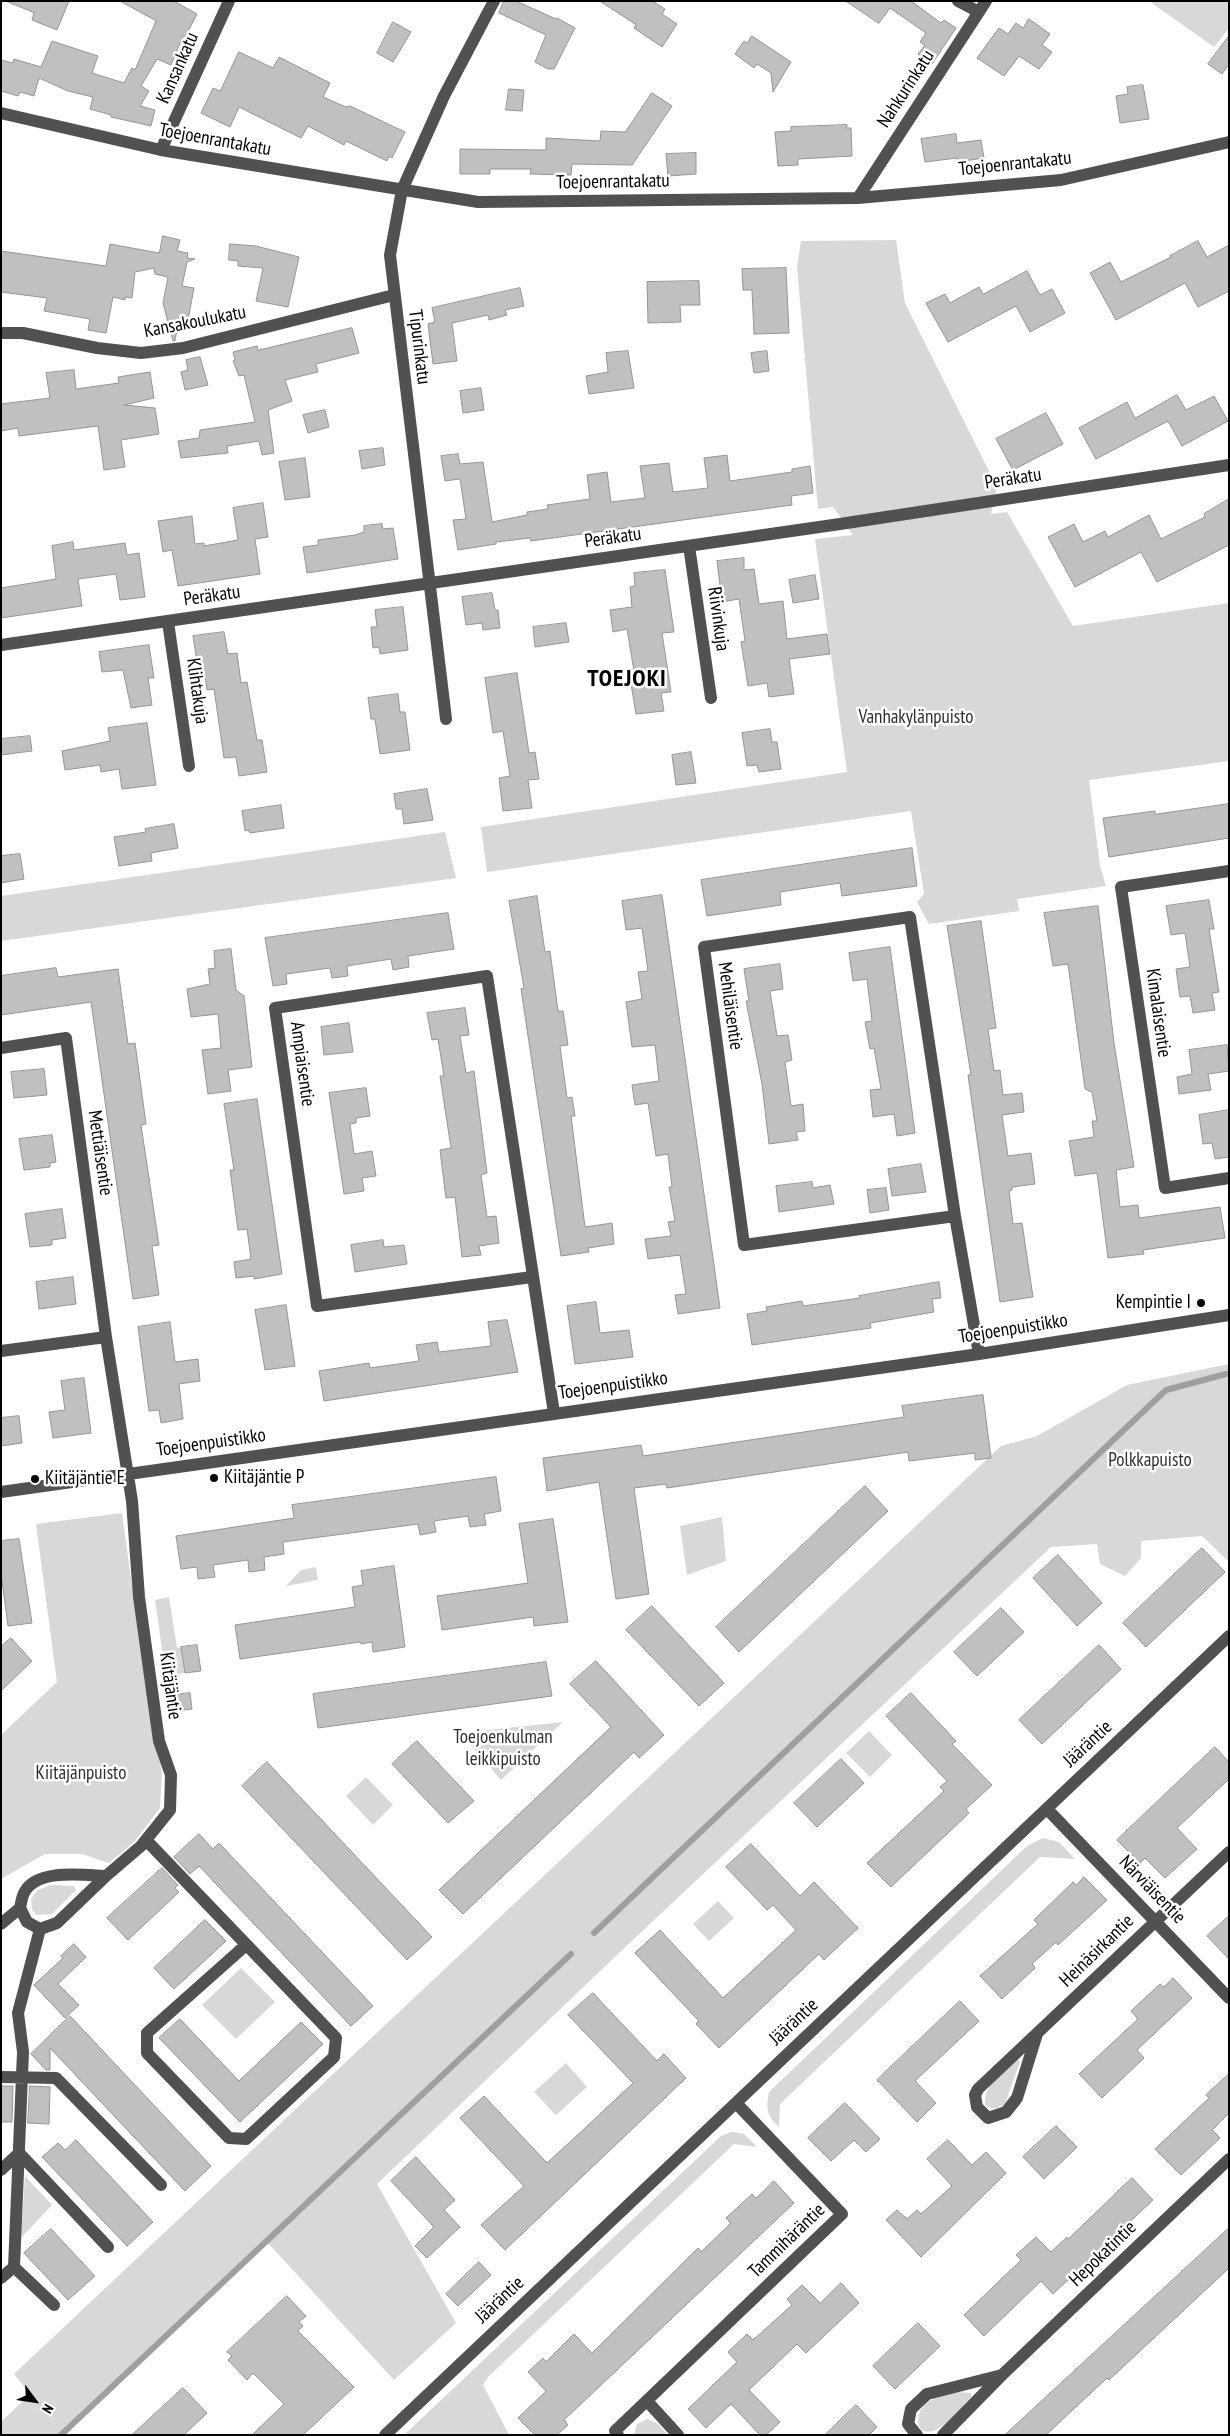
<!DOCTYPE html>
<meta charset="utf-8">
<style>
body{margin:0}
#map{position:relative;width:1230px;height:2436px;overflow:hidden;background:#fff;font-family:"PT Sans Narrow",sans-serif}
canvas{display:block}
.frame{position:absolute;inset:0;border:2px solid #000;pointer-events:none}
.north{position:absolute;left:10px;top:2376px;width:50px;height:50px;-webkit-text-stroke:4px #fff;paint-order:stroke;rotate:121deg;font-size:14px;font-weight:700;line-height:20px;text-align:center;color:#000}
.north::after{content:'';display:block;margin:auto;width:18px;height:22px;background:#000;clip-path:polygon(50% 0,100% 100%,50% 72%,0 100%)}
</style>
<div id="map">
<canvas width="1230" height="2436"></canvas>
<div class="frame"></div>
<div class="north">N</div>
</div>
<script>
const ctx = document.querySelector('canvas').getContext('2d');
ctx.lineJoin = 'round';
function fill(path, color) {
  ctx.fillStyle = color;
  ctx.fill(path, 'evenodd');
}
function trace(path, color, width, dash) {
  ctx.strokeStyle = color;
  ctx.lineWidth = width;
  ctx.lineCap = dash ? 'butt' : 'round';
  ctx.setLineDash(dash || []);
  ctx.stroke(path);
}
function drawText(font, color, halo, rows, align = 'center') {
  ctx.font = font + ' "PT Sans Narrow",sans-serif';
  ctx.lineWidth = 5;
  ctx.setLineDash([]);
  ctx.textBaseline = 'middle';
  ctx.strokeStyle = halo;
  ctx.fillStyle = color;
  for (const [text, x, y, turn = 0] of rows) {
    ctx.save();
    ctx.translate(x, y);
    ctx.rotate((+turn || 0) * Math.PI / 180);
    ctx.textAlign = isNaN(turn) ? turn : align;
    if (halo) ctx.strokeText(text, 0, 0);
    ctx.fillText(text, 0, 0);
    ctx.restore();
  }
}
fill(new Path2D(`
 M1149,1H1229V28L1214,47Z
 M896,240L905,303L997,487L991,514L1007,512L1073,626L1229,603V761L1089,780L1100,866L1106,886L1017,899L1019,911L929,924L917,902L924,894L911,811L487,872L481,827L847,772L815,539L853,535L833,507L818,509L797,267L801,241Z
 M445,832L456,878L1,941V896Z
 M1229,1364V1562L1202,1536L1141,1541V1558L1125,1576L1100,1564L1097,1544L1051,1547L619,1953L377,2184L456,2323L394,2380L268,2243L59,2435H1V2422L30,2394L14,2374L1001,1446L1037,1436L1127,1385Z
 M122,1513L143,1667L162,1773L160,1808L134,1842L109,1863L82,1854H45L1,1879V1735L57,1682L36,1524Z
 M722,1517L726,1561L687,1575L680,1526Z
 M316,1567L318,1580L286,1586L301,1570Z
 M169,1597L177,1648L181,1647L185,1673L166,1676L155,1600Z
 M563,1722L501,1780L460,1733Z
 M869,1731L892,1755L870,1777L846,1753Z
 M366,1777L393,1805L373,1825L346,1796Z
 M1043,1838L1059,1842L1075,1859L1040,1857L780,2104L779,2127C766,2115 766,2108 769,2092L1027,1846Z
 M51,1885L74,1886L76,1890L52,1914L37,1915L32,1910L31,1899L38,1890Z
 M718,1901L734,1918L709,1941L693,1924Z
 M241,1968L275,2002L236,2039L202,2005Z
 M1017,2059L1020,2062L1005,2104C997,2108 992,2111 985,2105C984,2083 1002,2072 1017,2059Z
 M566,2063L587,2087L556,2115L534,2092Z
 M732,2132L744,2134L757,2147L734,2144L488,2377L483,2385L509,2435H404L721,2136Z
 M25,2176L52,2205L21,2238Z
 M956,2392L971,2393V2397C961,2407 947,2427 933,2431C914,2436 915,2412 927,2403C935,2396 946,2395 956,2392Z
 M647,2419L658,2424L668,2435H634L637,2424Z`), '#d8d8d8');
trace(new Path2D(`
 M594,1933L1166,1390L1226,1374
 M61,2435L571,1954`), '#9f9f9f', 6);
const building = new Path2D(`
 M6,1H69L57,30L32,20L34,13Z
 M120,1H174L197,14L185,37L183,36L171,65L157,59L141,86L149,91L140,106L155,110L151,126L111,117V115L90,109L93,97L68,91L39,78L34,96L20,92L18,96L1,91V60L13,63L14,59L41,67L52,41L98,56L92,73L124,83L132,68L135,70L156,21Z
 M504,1H516L556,19L557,18L575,28L554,69H548L535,62L546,35L499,13Z
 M600,1H652L665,9L662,14L677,24L662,47L634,28L636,25Z
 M846,1H911L941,23L944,20L956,28L932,64L918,54L925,45L920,42L926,33L890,8L879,23Z
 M1029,19L1050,34L1042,45L1052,52L1039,69L1019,56L1004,76L977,58L999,28L1008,34L1016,23L1023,28Z
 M393,22L411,32L393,62L377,53Z
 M752,36L791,62L773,92L771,73L757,64L754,68L735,54L744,41L747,43Z
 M1229,36V64L1222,74L1208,64Z
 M239,52L273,68L279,57L330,83L323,97L346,107L350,106L405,132L392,158L389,156L387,161L346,141L344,145L308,126L301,138L239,107L230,127L201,113L213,88L220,91Z
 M1143,85L1149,119L1120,123L1116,96L1128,94L1127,87Z
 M509,89L524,90L522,111L506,110Z
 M652,93L672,106L632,165L572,164L571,175L530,174L531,169H490V174H460V149L546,150V138L600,141L601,131L625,132Z
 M847,125V128H851L852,156L798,159V165L778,166L775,132L791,131V127Z
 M956,134L957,143L981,140L984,158L958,162L957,158L925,162L921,139Z
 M696,153V174L668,176L666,154Z
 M163,236L180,240L177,251L188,253L187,258L195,259L187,262L182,286L194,288L188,320L179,318L175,341H173L163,303L168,277L155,274L154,268L135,272L132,298L125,297V300L113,297L106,333L88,330L90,319L44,311L47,298L1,292V251L106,266L110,244L159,253Z
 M1198,241L1207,257L1229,245V291L1198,307L1185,283L1116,320L1090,273L1110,262L1121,282L1171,257L1170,256Z
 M230,244L256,246L299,257L288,307L256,301L263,268L238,266V261L229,260Z
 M786,268L789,333L754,334L752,290H743L742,269Z
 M1027,271L1040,295L1052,289L1065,313L1030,332L1016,306L948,342L926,303L945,294L950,303L979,287L983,294Z
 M699,281L700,305H680L681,322L648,323L647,282Z
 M520,288L524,306L505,310L507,315L489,320L488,315L452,323L457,361L433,364L428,324L435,322L432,308Z
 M352,328L359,353L316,364L318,372L285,380L292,401L268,410L274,453L262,455L259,441L227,446L228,453L181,458L178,441L199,438L200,430L255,422L244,375L239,376L233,361L235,360L233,352L257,346L258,350Z
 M628,351L634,388L589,394L586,376L608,372L606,353Z
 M767,351L769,371L754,373L751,353Z
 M200,357L208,385L185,390L181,372L188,370L186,360Z
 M74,370L76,389L119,383L118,377L150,372L154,398L124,405L155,408L159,434L121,440L125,467L104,470L98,426L19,436L18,428L1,431V404L50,398L46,373Z
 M481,388L484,410L463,413L460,391Z
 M1177,395L1186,410L1214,396L1228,421L1182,446L1168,421L1096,459L1079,428L1127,402L1135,418Z
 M325,410L329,427L308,433L303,415Z
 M1046,413L1063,444L1013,470L996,439Z
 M383,448L385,465L362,469L359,451Z
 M458,454L460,464L483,462L492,522L527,515V512L548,509L547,505L590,499L587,475L607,472L611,502L645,498L640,466L669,463L673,492L708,488L704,458L727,455L730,481L792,472V469L810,466L813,493L791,496L792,505L531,541L530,538L496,542V544L458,550L453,520L466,519L460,479L445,481L441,456Z
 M305,458L310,497L285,500L279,462Z
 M1229,499V545L1157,582L1141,552L1075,587L1048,537L1074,524L1083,542L1105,531L1108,537L1149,515L1161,539L1205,517L1204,514Z
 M263,503L268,537L255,539L260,574L178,586L172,550L163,552L158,521L192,516L195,544L204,543V546L238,540L233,508Z
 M382,524L383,529L393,528L398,559L307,573L303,547L318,545V540L355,535L364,532V526Z
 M73,542L74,550L125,543L127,555L139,553L145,597L120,600L116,574L78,579L82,606L1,618V588L56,579L52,546Z
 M744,558V570L754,569L759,604L783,601L787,639L827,634L830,654L789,659L794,694L769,697L767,683L748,686L741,642L745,641L739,599L722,602L717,561Z
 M665,570L674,632L662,633L671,692L661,693L664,711L636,714L631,684L636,683L627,629L613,632L610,610L632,607L630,587L635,586L634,573Z
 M815,575L819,599L793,603L789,580Z
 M492,593L495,610H498L500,628L483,630L482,623L466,625L462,597Z
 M403,607L408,650L380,654L379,647L373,648L371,627H377L375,610Z
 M566,623L569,642L535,647L533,627Z
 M224,632L228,654L237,653L241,683L247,682L257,740H262L267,772L239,776L236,757L224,758L214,689L207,690L205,675L199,676L193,636Z
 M149,645L154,678H148L152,705L131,708L123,670L102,672L99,652Z
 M517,673L529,753L535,752L539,779L528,780L532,808L503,811L499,778L510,776L503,731L493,733L485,678Z
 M398,694L400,712H405L410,750L380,754L375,719H371L368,698Z
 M147,723L156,785L122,789L119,769L101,772L100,765L65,770L62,751L110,741L108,728Z
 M770,729L772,742H777L781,769L759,772L757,765L747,766L742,733Z
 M30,736L32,751L1,755V739Z
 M691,752L696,783L676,785L672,755Z
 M427,789L433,820L404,824L402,809H396L394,794Z
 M1229,804V838L1109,857L1103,818L1155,811V814Z
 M281,805L284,828L250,833L249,830L245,831L242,811Z
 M174,824L178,848L151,853L152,861L119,866L114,837L146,832L145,829Z
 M912,848L917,886L842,896L840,883L780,892L781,905L707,916L701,880Z
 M20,854L24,879L1,883V856Z
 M662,895L720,1308L678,1314L675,1295L686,1294L680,1255L648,1259L645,1239L671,1236L668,1222L675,1221L669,1187H672L668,1154L656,1156L648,1103L635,1105L632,1085L659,1081L655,1045L632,1047L626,1002L642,999L638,972L648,971L642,928L626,930L622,901Z
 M537,896L545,952L550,951L558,1011H563L568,1045L560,1046L567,1098L572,1097L575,1116H571L585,1227L612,1223L614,1244L588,1248L589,1252L561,1256L521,989L524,988L509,901Z
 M1209,900L1214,929H1209L1219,992L1212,993L1215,1010L1193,1013L1190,996L1180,997L1176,969L1190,967L1185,933L1171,935L1166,906Z
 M1098,906L1114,1043L1134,1167L1116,1170L1120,1207L1138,1205L1139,1218L1220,1207L1225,1238L1143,1250L1144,1254L1108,1258L1097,1173L1075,1176L1069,1141L1094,1137L1092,1121H1097L1092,1092L1085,1089L1068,964L1053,966L1044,913Z
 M448,913L454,949L408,956L409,967L393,970L391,959L347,966L348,976L332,978L330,968L286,974L287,984L273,986L265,938Z
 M981,921L996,1028L988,1029L994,1071L1000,1070L1003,1095L1022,1093L1024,1112L1002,1115L1008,1156L1031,1153L1035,1184L1012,1187V1190L1009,1191L1013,1224L1022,1223L1033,1297L1000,1302L968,1075H971L947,926Z
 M890,947L915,1133L897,1136L894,1114L873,1117L870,1090L881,1089L874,1048L870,1049L865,1022L872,1021L867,979L853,981L849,953Z
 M231,949L236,990L244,996L252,1067L228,1070L231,1091L208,1094L202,1050L221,1048L218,1014L191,1017L187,989L210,984L208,969L215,968L214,951Z
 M780,964L783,989L770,991L777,1036L788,1035L792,1060L785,1062L791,1106L803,1104L805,1131L796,1132L798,1140L769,1144L762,1084L746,1001H749L744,969Z
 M56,968L58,977L118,969L128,1044L135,1043L146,1124L141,1125L159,1245L152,1246L159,1295L133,1299L91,1002L1,1015V976Z
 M465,1008L469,1035L460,1036L466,1073L474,1071L487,1173L481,1175L487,1217L496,1216L499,1243L479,1246L481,1255L462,1257L455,1197L446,1198L440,1150L451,1148L440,1076H444L438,1039L432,1040L427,1013Z
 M349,1023L353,1052L324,1055L321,1027Z
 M1227,1045L1229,1071L1208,1074L1211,1090L1179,1094L1177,1077L1192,1074L1189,1050Z
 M44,1069L47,1095L14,1098L11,1072Z
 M366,1088L370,1116L356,1118V1123L350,1124L354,1154L372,1151L376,1176L362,1178L364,1191L344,1194L329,1093Z
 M257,1099L282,1274L254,1279V1276L236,1278L234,1262L251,1259L247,1229L238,1230L230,1170H234L224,1104Z
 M1229,1110V1157L1215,1159L1212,1143L1203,1144L1199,1115Z
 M52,1135L56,1162L50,1163V1167L24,1170L19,1139Z
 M921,1164L926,1192L892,1196L888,1169Z
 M812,1182L813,1188L830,1185L834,1204L779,1212L776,1186Z
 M886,1188L889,1210L870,1213L867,1190Z
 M62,1209L66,1238L52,1240V1245L30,1247L25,1214Z
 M383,1240L384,1247L404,1245L407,1264L355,1272L351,1245Z
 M73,1277L76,1304L39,1309L36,1282Z
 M939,1282L941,1298L932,1299L934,1312L870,1323L871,1328L752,1345L747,1314L767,1311L766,1307L802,1301L803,1306L860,1298L859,1296Z
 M596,1302L600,1333L629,1330L633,1357L575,1364L567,1306Z
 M286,1305L295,1366L265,1370L255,1310Z
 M507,1320L518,1372L324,1401L319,1371L369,1363L370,1368L419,1361L416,1345L437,1342L439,1352L491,1346L488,1322Z
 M170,1322L175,1362L198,1359L200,1381L179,1384L183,1419L161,1423L159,1410L149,1411L138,1327Z
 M84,1378L91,1433L53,1438L49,1412L65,1410L61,1381Z
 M983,1395L991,1458L975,1460V1453L909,1461L908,1452L667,1488L666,1484L634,1488L649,1594L616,1599L599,1482L547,1491L543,1458L641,1445L643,1456L904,1417L902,1406Z
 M19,1416L22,1443L1,1446V1418Z
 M496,1477L501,1511L484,1514L486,1525L470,1527L468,1516L434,1521L436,1532L420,1535L418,1524L283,1542L284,1554L264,1557L265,1570L249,1572L248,1560L213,1565L215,1577L198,1579L197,1567L181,1569L176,1536L294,1518L292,1505Z
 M865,1486L888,1511L739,1652L716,1627Z
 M553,1519L568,1622L534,1626L533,1617L442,1630L437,1596L528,1583L519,1524Z
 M19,1539L32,1623L8,1626L1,1573V1541Z
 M1202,1548L1225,1572L1146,1647L1123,1623Z
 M1058,1555L1102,1603L1077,1626L1033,1578Z
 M394,1566L405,1647L373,1652L372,1642L361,1644L360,1642L240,1659L235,1625L355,1607L352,1587L363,1585L361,1571Z
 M652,1606L724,1683L699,1706L626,1630Z
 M1001,1608L1024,1632L977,1676L954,1652Z
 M11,1638L32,1661L1,1691V1647Z
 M197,1645L201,1671L185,1673L181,1647Z
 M1099,1645L1121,1669L1042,1744L1019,1720Z
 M596,1661L664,1735L639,1758L634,1752L463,1914L439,1890L611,1727L570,1684Z
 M546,1662L552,1696L318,1728L313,1694Z
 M190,1693L192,1709L176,1711L174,1695Z
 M911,1693L956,1741L952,1744L992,1785L966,1809L969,1813L891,1887L867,1863L944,1791L940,1787L947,1781L886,1716Z
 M417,1741L474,1801L448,1823L392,1764Z
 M1215,1747L1229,1762V1779L1177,1828L1197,1849L1165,1878L1145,1858L1140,1863L1117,1840Z
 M841,1759L864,1783L817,1827L794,1803Z
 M267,1762L432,1937L407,1960L242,1786Z
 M199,1834L213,1849L219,1843L373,2006L351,2026L199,1866L190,1874L174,1857Z
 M751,1844L800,1896L814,1882L858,1928L824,1960L819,1954L719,2048L696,2024L699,2021L635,1953L660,1930L723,1998L796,1930L773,1905L767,1910L726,1867Z
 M162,1868L178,1885L175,1888L179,1892L128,1940L107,1918Z
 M1084,1877L1107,1900L1058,1945L1056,1942L1032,1964L1035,1968L1002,1999L980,1976L1038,1924L1034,1920L1073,1882L1076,1885Z
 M1229,1916V1959L1207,1936Z
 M205,1920L226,1941L174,1989L154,1968Z
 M74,1944L86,1957L58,1984L79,2005L65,2018L34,1985L63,1958L61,1956Z
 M1173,1978L1192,1998L1137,2050L1144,2058L1102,2098L1079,2074L1138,2019L1131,2011L1160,1984L1164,1987Z
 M593,1993L657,2061L664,2054L686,2078L505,2250L481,2225L524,2186L460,2118L484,2096L547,2163L584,2129L633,2083L568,2015Z
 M960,2001L979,2021L915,2081L936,2103L917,2122L877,2080Z
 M70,2016L211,2166L185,2191L50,2048V2070H46L31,2054Z
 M180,2019L239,2081L301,2022L323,2044L240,2122L159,2038Z
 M1229,2074V2113L1212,2130L1220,2138L1181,2175L1155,2149L1209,2098L1206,2095Z
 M1,2086H13L12,2122H1Z
 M30,2086L50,2087L49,2124L28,2123Z
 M845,2103L880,2139L866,2152L854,2140L831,2161L808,2138Z
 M1056,2126L1077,2147L1044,2179L1023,2157Z
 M76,2140L153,2222L127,2246L42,2157L58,2143L65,2150Z
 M948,2140L972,2165L986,2152L1006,2173L921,2257L886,2220L897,2210L907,2219L917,2210L921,2214L952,2186L927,2159Z
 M416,2157L455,2200L444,2210L460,2227L427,2258L415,2246L434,2227L391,2181Z
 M1132,2178L1153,2200L1053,2294L1041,2281L984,2336L964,2315L1021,2260L1016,2255L1036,2237L1051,2252L1067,2237L1068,2239Z
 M774,2181L794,2203L564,2420L568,2425L557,2435H535L518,2418L546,2391L528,2372L543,2358L546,2362L574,2334L592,2353L698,2248L701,2252L731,2223L726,2218L752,2194L756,2198Z
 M1229,2228V2268L1109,2380L1107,2378L1046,2435H1005Z
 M51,2229L95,2276L68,2300L24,2253Z
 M479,2262L491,2275L458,2306L446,2294Z
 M841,2283L859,2303L806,2353L797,2344L749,2390L780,2422L766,2435H760L731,2404L706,2428L688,2409L737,2362L728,2352L747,2334L753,2340L792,2305L787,2299L802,2285L820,2303Z
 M287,2296L306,2316L299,2322L303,2326L298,2331L354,2387L303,2435H252L284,2404L253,2373L247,2380L228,2360L232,2356L227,2352Z
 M918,2323L940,2346L895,2389L873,2366Z
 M183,2388L207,2413L184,2435H132Z
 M856,2405L877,2427L869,2435H825Z`);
fill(building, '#c0c0c0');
trace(building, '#959595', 1);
trace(new Path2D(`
 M958,1L979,12
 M1,113L161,150L478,202L858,198L1061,180L1229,142
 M161,150L229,1
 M858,198L986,1
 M1,333H23L97,348L141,353L183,348L394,295
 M689,546L711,698
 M168,622L189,766
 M1,645L840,524L1229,465
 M446,719L390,255L402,190L444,96L494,1
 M1229,871L1121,887L1165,1188L1229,1178
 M1,1048L66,1038L106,1337L132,1501L139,1597L159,1741L171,1775L170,1810L141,1846L106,1876C84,1875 36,1868 24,1893C22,1897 21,1903 20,1908L27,1922L40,1929L57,1923L106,1876
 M955,1216L744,1245L704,947L910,917L955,1216L979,1354
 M532,1277L317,1306L275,1008L487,976L554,1413
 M1,1351L106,1337
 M1,1492L979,1354L1229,1315
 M1047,1809L1229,1998
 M146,1840L336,2038L334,2057L246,2139L229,2138L147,2053V2033L246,1945
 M1,1924L20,1908
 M40,1929L18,2013L23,2052L14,2267L54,2305
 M1037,2034L1017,2098L1006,2112L988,2118L977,2107L975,2095L978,2089L1229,1852
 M1,2077L56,2078L161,2185
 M1,2170L19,2153L108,2247
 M1,2278L14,2267
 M647,2401L678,2435
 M385,2435L1229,1636
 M618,2435L615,2431L842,2214L736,2103
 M917,2435L908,2424L911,2409L927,2394L1002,2375
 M943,2435L1002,2375L1229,2159`), '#515151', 12);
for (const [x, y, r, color] of [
 [1201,1303,5,"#000"],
 [214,1478,5,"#000"],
 [35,1479,5,"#000"]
]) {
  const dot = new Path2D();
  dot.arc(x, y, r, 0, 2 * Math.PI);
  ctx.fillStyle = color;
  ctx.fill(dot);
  trace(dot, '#fff', 2);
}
drawText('19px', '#000', '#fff', [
 ["Kansankatu",178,68,-66],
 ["Nahkurinkatu",906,89,-57],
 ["Toejoenrantakatu",215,140,10],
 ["Toejoenrantakatu",1015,164,-6],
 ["Toejoenrantakatu",613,182,-1],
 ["Kansakoulukatu",195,322,-11],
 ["Tipurinkatu",419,347,83],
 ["Peräkatu",1013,479,-9],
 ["Peräkatu",613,538,-8],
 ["Peräkatu",212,596,-8],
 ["Riivinkuja",718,619,82],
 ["Klihtakuja",197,691,82],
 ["Mehiläisentie",730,1006,82],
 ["Kimalaisentie",1158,1013,82],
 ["Ampiaisentie",302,1064,82],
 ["Mettiäisentie",100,1153,82],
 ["Toejoenpuistikko",1013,1329,-9],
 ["Toejoenpuistikko",613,1386,-8],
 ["Toejoenpuistikko",211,1443,-8],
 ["Kiitäjäntie",170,1686,82],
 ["Jääräntie",1088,1744,-43],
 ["Närviäisentie",1152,1890,46],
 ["Heinäsirkantie",1097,1951,-44],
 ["Jääräntie",794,2022,-43],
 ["Tammihäräntie",787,2241,-44],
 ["Hepokatintie",1103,2254,-44],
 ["Jääräntie",500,2300,-43]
]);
drawText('19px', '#2f2f2f', '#fff', [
 ["Vanhakylänpuisto",916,718],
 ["Polkkapuisto",1150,1461],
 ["Toejoenkulman",503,1738],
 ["leikkipuisto",503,1760],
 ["Kiitäjänpuisto",81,1774]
]);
drawText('19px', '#000', '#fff', [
 ["Kempintie I",1191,1303,"right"],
 ["Kiitäjäntie P",224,1478],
 ["Kiitäjäntie E",45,1479]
], 'left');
ctx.letterSpacing = '1px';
drawText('bold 24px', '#000', '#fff', [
 ["TOEJOKI",627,679]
]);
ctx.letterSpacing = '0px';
</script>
